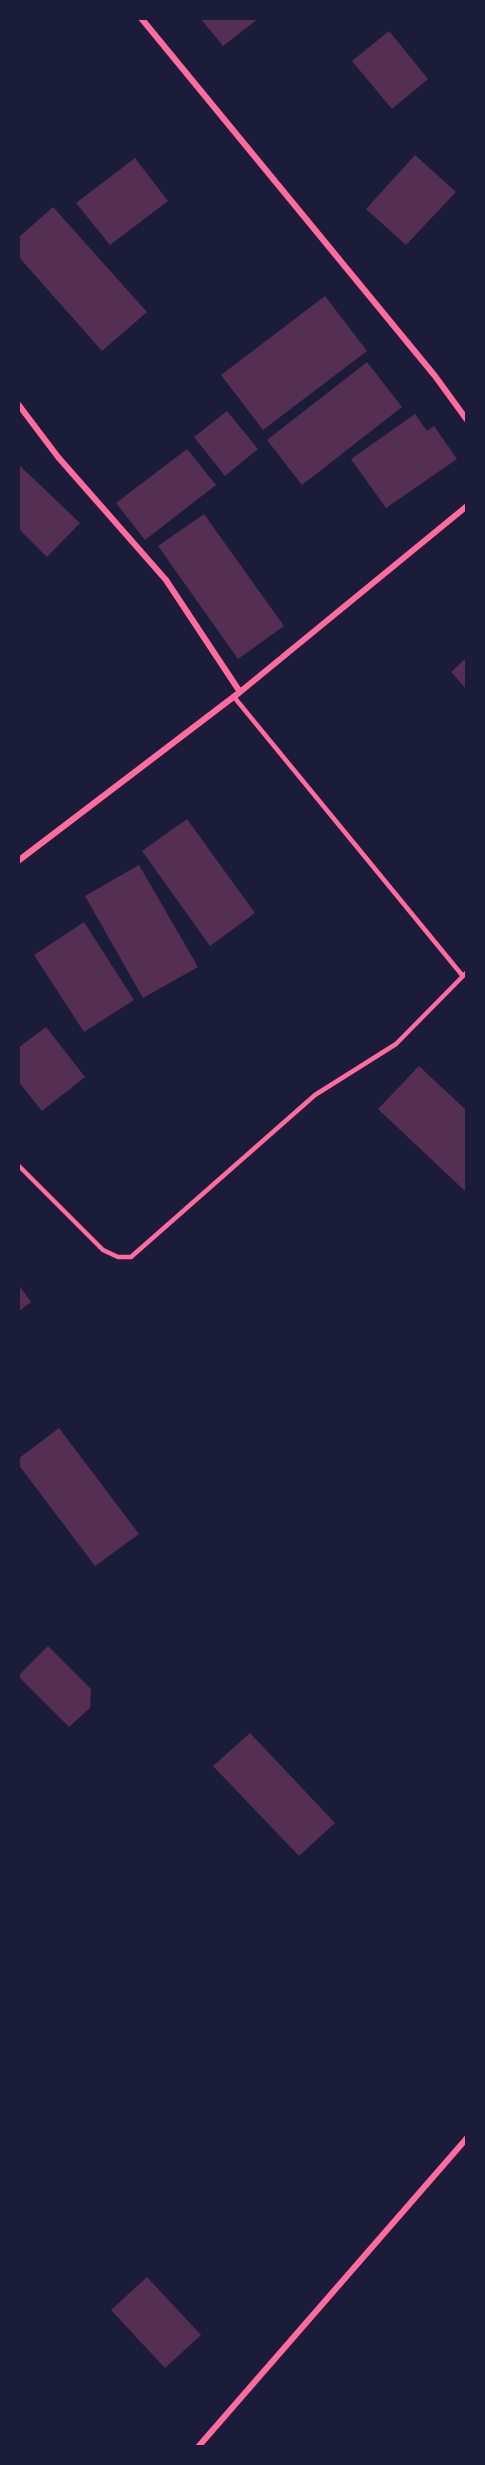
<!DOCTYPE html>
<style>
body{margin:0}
#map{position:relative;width:485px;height:2465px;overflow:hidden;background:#1b1b3a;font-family:"Titillium Web",sans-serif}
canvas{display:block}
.frame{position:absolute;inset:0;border:20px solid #1b1b3a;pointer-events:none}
</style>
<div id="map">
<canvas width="485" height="2465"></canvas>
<div class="frame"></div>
</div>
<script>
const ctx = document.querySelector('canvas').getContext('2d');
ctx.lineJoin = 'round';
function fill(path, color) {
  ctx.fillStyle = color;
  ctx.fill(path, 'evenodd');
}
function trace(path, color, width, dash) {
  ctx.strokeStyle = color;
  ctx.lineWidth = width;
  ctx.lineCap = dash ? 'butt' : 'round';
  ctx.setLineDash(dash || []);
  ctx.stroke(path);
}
fill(new Path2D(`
 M200,18H259L223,46Z
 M389,31L428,79L392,109L352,61Z
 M415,155L456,192L406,245L366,209Z
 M135,158L168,201L110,245L76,203Z
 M53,207L147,312L102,351L18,256V238Z
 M325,296L367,351L263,430L221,375Z
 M367,362L402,407L302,485L267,440Z
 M227,411L258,449L225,476L194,437Z
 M415,414L427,431L434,426L457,459L386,508L351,459Z
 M187,449L216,485L145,540L116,503Z
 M18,464L80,523L47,557L18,528Z
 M204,514L284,626L238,659L158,546Z
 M467,657V690L451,672Z
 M187,819L255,913L210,946L142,851Z
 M139,865L198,967L143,998L85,896Z
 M84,922L134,1000L84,1032L34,955Z
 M46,1027L85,1077L42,1111L18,1081V1048Z
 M419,1066L467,1111V1193L378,1109Z
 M18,1284L31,1302L18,1312Z
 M59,1428L139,1534L95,1566L18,1464V1459Z
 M48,1646L91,1689L90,1708L69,1727L18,1676Z
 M250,1733L335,1823L299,1856L213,1766Z
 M147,2277L201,2335L165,2368L111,2310Z`), '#542f53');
trace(new Path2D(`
 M234,697L462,975
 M18,1165L103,1250L118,1257H131L315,1095L396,1044L467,972`), '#ff6b9d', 4.5);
trace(new Path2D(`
 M141,18L435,376L467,420
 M18,404L58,457L166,580L240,692L467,506
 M18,861L240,692
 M198,2447L467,2138`), '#ff6b9d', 6);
</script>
